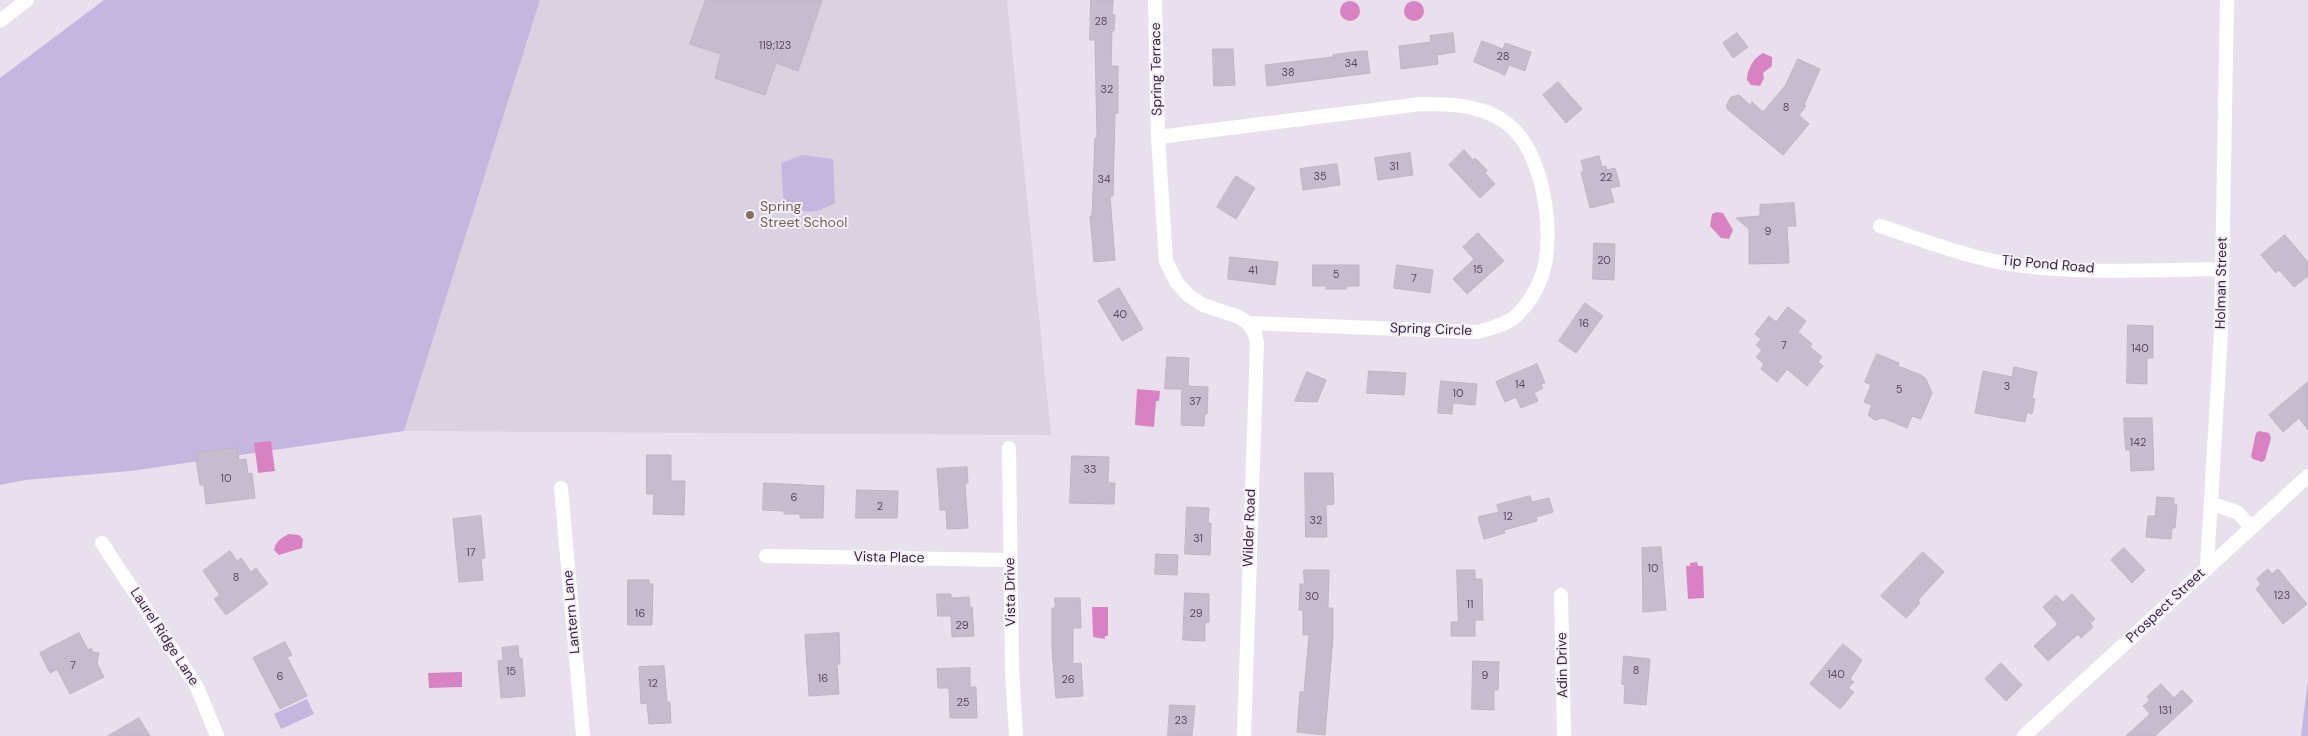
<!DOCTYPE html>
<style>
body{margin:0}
canvas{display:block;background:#e8e0ed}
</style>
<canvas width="2308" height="736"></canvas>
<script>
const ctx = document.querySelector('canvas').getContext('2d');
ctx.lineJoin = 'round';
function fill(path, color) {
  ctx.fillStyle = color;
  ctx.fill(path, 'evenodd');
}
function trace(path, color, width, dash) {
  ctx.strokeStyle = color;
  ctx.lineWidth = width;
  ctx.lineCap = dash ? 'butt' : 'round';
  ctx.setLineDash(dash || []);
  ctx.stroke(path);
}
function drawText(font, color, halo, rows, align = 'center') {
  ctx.font = font + ' "DM Sans",sans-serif';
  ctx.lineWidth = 4;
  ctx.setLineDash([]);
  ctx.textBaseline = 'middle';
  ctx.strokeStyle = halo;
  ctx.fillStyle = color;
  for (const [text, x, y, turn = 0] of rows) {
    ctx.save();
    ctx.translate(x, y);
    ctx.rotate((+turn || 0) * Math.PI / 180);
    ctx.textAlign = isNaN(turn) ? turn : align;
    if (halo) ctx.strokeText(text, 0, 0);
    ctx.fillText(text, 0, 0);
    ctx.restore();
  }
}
fill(new Path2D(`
 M540,0H1007L1051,435L404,431Z`), '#dbd1e1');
fill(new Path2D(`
 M104,0H540L404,431L131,471L25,480L0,485V78Z
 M802,155L833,159L835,203C814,214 806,214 784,206L781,163Z
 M2308,680V736H2301Z
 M307,699L314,714L281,729L274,714Z`), '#c5b6e0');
fill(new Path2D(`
 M1404 11a10 10 0 1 1 20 0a10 10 0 1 1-20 0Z
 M1340 11a10 10 0 1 1 20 0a10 10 0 1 1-20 0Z
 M1763,53L1772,57V66L1763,73L1764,78L1760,86L1751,85L1747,80C1747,70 1753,58 1763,53Z
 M1717,212L1723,213L1733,230L1729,239L1721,238L1710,226L1712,214Z
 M1137,389L1160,391L1159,401H1156L1154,427L1135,425Z
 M2259,431L2269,433L2271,438L2265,460L2262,462L2253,459L2251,456L2256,433Z
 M271,441L275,471L258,473L254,443Z
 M289,534L299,535L303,539L302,548L279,555L274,550C275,542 282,537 289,534Z
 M1697,562L1698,566H1703L1704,598L1688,599L1686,566H1690V563Z
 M1092,607H1108V636H1105V639L1093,637Z
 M462,672V687L429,688L428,673Z`), '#d882c3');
const building = new Path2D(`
 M706,0H822L798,71L776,63L765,95L715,78L721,54L690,44Z
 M1091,0H1113L1112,15H1115L1114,31H1112L1111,66H1118V113H1115L1113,196H1110L1115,260L1094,262L1090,216H1092L1095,138H1097L1095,40H1090Z
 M1453,33L1455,52L1437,55L1438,64L1401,69L1399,46L1431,42L1430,36Z
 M1737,33L1748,47L1733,58L1723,43Z
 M1482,41L1503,49L1505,43L1531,52L1525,71L1509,65L1505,75L1474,62Z
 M1213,49H1233L1235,85L1214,86Z
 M1362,51H1367L1370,73L1267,86L1265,65L1333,57V55Z
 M1798,59L1820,69L1804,105L1806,106L1799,115L1809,124L1783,155L1727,109V104L1731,97L1739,95L1750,105L1752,102L1763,112L1785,86Z
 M1558,82L1582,109L1566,123L1543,95Z
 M1464,150L1473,160L1475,158L1487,170L1485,173L1495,184L1480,198L1449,165Z
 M1410,153L1413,175L1378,180L1375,158Z
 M1599,156L1602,167L1606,166L1607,170L1615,168L1620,186L1610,188L1614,202L1590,208L1581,172H1584L1581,161Z
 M1337,164L1340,185L1303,190L1300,169Z
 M1236,176L1255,188L1236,219L1217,207Z
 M1794,203L1796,226H1787L1789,263L1749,264V229L1736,218L1760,216V205Z
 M1478,233L1504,261L1467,294L1453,279L1474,259L1463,247Z
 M2285,235L2308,262V276L2294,287L2279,270L2276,273L2261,255Z
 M1594,243L1615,244L1614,280L1593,279Z
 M1230,257L1278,262L1275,285L1228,279Z
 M1313,265H1359V286H1347L1346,289H1326V286H1313Z
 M1397,265L1433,270L1430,293L1394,288Z
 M1119,288L1143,329L1122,341L1098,301Z
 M1585,303L1603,316L1576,353L1559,341Z
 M1788,307L1806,321L1798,332L1812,344L1810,347L1822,357L1818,362L1823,366L1807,386L1787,369L1777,382L1761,369L1764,364L1756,357L1762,350L1756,345L1761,339L1755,334L1769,316L1776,322Z
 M2128,325L2153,326V358H2147V384L2127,383Z
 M1877,354L1899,363L1898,366L1921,375L1926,379L1932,393L1921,419L1912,416L1907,428L1883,418L1875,420L1868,415L1872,405L1864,402L1871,385L1865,382Z
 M1167,357L1189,358L1188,386L1208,387L1207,414H1205L1204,426L1181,425L1182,389H1165Z
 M1537,364L1545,383L1541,384L1543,388L1534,393L1538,401L1521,408L1516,397L1505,402L1496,382Z
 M2014,367L2037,372L2032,398L2035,399L2032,414L2027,412L2025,422L1975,413L1983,371L2012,377Z
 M1369,371L1406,373L1404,395L1367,393Z
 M1307,372L1326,380L1317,402L1295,401Z
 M1441,381L1477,384L1475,405L1453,403L1452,414L1438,413Z
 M2308,382V430L2299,418L2283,432L2269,415Z
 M2124,418H2152L2154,470L2131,471L2130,450H2126Z
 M237,448L239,460L246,459L248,474L252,473L255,498L206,504L204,485H200L195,453Z
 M647,455H671V481H685L684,515L653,514L654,494H647Z
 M1072,456L1109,457L1108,483H1115L1114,504L1070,503Z
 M967,467L968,483H965L968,528L947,529L946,510H940L937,469Z
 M1305,473H1333L1334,504L1326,505L1327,537H1306Z
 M764,483L824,486L823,518H800V514H784V511L763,510Z
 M857,490L898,491L897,518H856Z
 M1530,496L1532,502L1549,498L1553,512L1536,517L1537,521L1504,530L1505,533L1484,539L1478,517L1499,512L1497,505Z
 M2157,497L2174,498V504L2177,505L2175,528H2172L2171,539L2146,537L2148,516H2155Z
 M1187,507L1209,508L1208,523H1211L1210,555L1185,554Z
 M481,516L485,558L481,559L483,580L459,582L453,519Z
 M1661,547L1666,610L1643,612L1642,548Z
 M2124,548L2145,570L2132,583L2111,560Z
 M230,551L237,561L241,558L251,572L256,568L268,584L226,615L214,599L220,595L203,571Z
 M1923,552L1944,572L1918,600L1920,603L1906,618L1881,596Z
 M1156,554L1178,555L1177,575L1155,574Z
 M2268,569L2272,574L2278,569L2307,604L2283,624L2256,589L2261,584L2257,579Z
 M1304,570H1329L1328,608H1333V636L1325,735L1297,732L1300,692H1304L1309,635H1303V610H1299L1300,584H1304Z
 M1457,570H1475V579H1482L1483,620H1475V636H1451V622H1458Z
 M628,580H649V584H653L652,625H628Z
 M1185,593L1209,594V622L1205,623V641L1183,640Z
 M937,594H951V598L969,597L970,607H972L974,636L952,637L951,616H938Z
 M2072,594L2095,619L2090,623L2093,627L2081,638L2078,634L2048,661L2034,646L2058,624L2043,607L2056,595L2063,602Z
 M1055,598H1080L1081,628H1073V664L1081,663L1083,696L1056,698L1052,649V608H1055Z
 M79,633L88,650L91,648L93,652L99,653L97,663L104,677L70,694L57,669L50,673L40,653Z
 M839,633L840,664H837L839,694L809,696L805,635Z
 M285,642L292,655L287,657L307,696L280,709L253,658Z
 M1843,644L1862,660L1850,679L1854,682L1848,688L1854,692L1840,709L1810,684Z
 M518,646L519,658H522L525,696L501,698L498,661L503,660L502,648Z
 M1624,656L1650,659L1646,705L1624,703L1625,685L1622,684Z
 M1473,661L1499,662L1498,690H1494V710L1472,709Z
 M2001,663L2022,685L2006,701L1985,679Z
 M664,666L667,702H670L671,723L649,724L647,703L641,704L639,667Z
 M970,668V687H976L977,718H950L949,688H938L937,669Z
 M2161,684L2174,698L2182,690L2193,701L2155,736H2126L2150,714L2143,706L2150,700L2147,697Z
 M1170,705L1195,706L1192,736H1168Z
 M139,718L150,736H108Z`);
fill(building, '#c7bcce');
trace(building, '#c0b2c7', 1);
trace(new Path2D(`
 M1155,0L1158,137L1166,261L1177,283L1188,295L1203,305L1239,317L1248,323L1478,332C1490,328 1506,325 1516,316C1531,302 1543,280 1546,259C1552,217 1541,144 1502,120C1477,104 1449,104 1421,104L1158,137
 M0,21L27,0
 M1880,226C1920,239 1961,255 2003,263C2075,275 2150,270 2222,269
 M1009,448L1012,669L1016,736
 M561,488L583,736
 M2212,504L2237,512L2251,527
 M102,543L197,687L217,736
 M766,556L1011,560
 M2207,566L2221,333L2227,0
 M1561,595L1564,736
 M1244,736L1257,343L1255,334L1248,323`), '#fff', 14);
trace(new Path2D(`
 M2024,736L2308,476`), '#fff', 14);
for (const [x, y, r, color] of [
 [750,215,5,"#8d6e63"]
]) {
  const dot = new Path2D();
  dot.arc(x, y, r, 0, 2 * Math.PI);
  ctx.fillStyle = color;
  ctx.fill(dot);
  trace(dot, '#f5f1f9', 2);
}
drawText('11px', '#5c4663', null, [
 ["28",1101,22],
 ["119;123",775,46],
 ["28",1503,57],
 ["34",1351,64],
 ["38",1288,73],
 ["32",1107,90],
 ["8",1786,108],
 ["31",1394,167],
 ["35",1320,177],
 ["22",1606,178],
 ["34",1104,180],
 ["9",1768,232],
 ["20",1604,261],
 ["15",1478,270],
 ["41",1253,271],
 ["5",1336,275],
 ["7",1414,279],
 ["40",1120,315],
 ["16",1584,324],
 ["7",1784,346],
 ["140",2140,349],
 ["14",1520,385],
 ["3",2007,387],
 ["5",1899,390],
 ["10",1458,394],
 ["37",1195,402],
 ["142",2138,443],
 ["33",1090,470],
 ["10",226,479],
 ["6",794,498],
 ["2",880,507],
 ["12",1508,517],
 ["32",1316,521],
 ["31",1198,539],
 ["17",471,553],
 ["10",1653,569],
 ["8",236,578],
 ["123",2282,596],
 ["30",1312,597],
 ["11",1470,605],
 ["16",640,614],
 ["29",1196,614],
 ["29",962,626],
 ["7",73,666],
 ["8",1636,671],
 ["15",511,672],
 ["140",1836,675],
 ["9",1485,676],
 ["6",280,677],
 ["16",823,679],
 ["26",1068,680],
 ["12",653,684],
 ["25",963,703],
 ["131",2165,711],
 ["23",1181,721]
]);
drawText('14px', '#391f3f', '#f5f1f9', [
 ["Spring Terrace",1157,69,-91],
 ["Tip Pond Road",2048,265,5],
 ["Holman Street",2222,283,-89],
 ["Spring Circle",1431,330,2],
 ["Wilder Road",1250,528,-88],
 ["Vista Place",889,558,1],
 ["Vista Drive",1011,592,-91],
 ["Prospect Street",2166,606,-43],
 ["Lantern Lane",572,612,-95],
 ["Laurel Ridge Lane",164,637,57],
 ["Adin Drive",1563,665,-91]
]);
drawText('14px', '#785e54', '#f5f1f9', [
 ["Spring",760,207],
 ["Street School",760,223]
], 'left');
</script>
